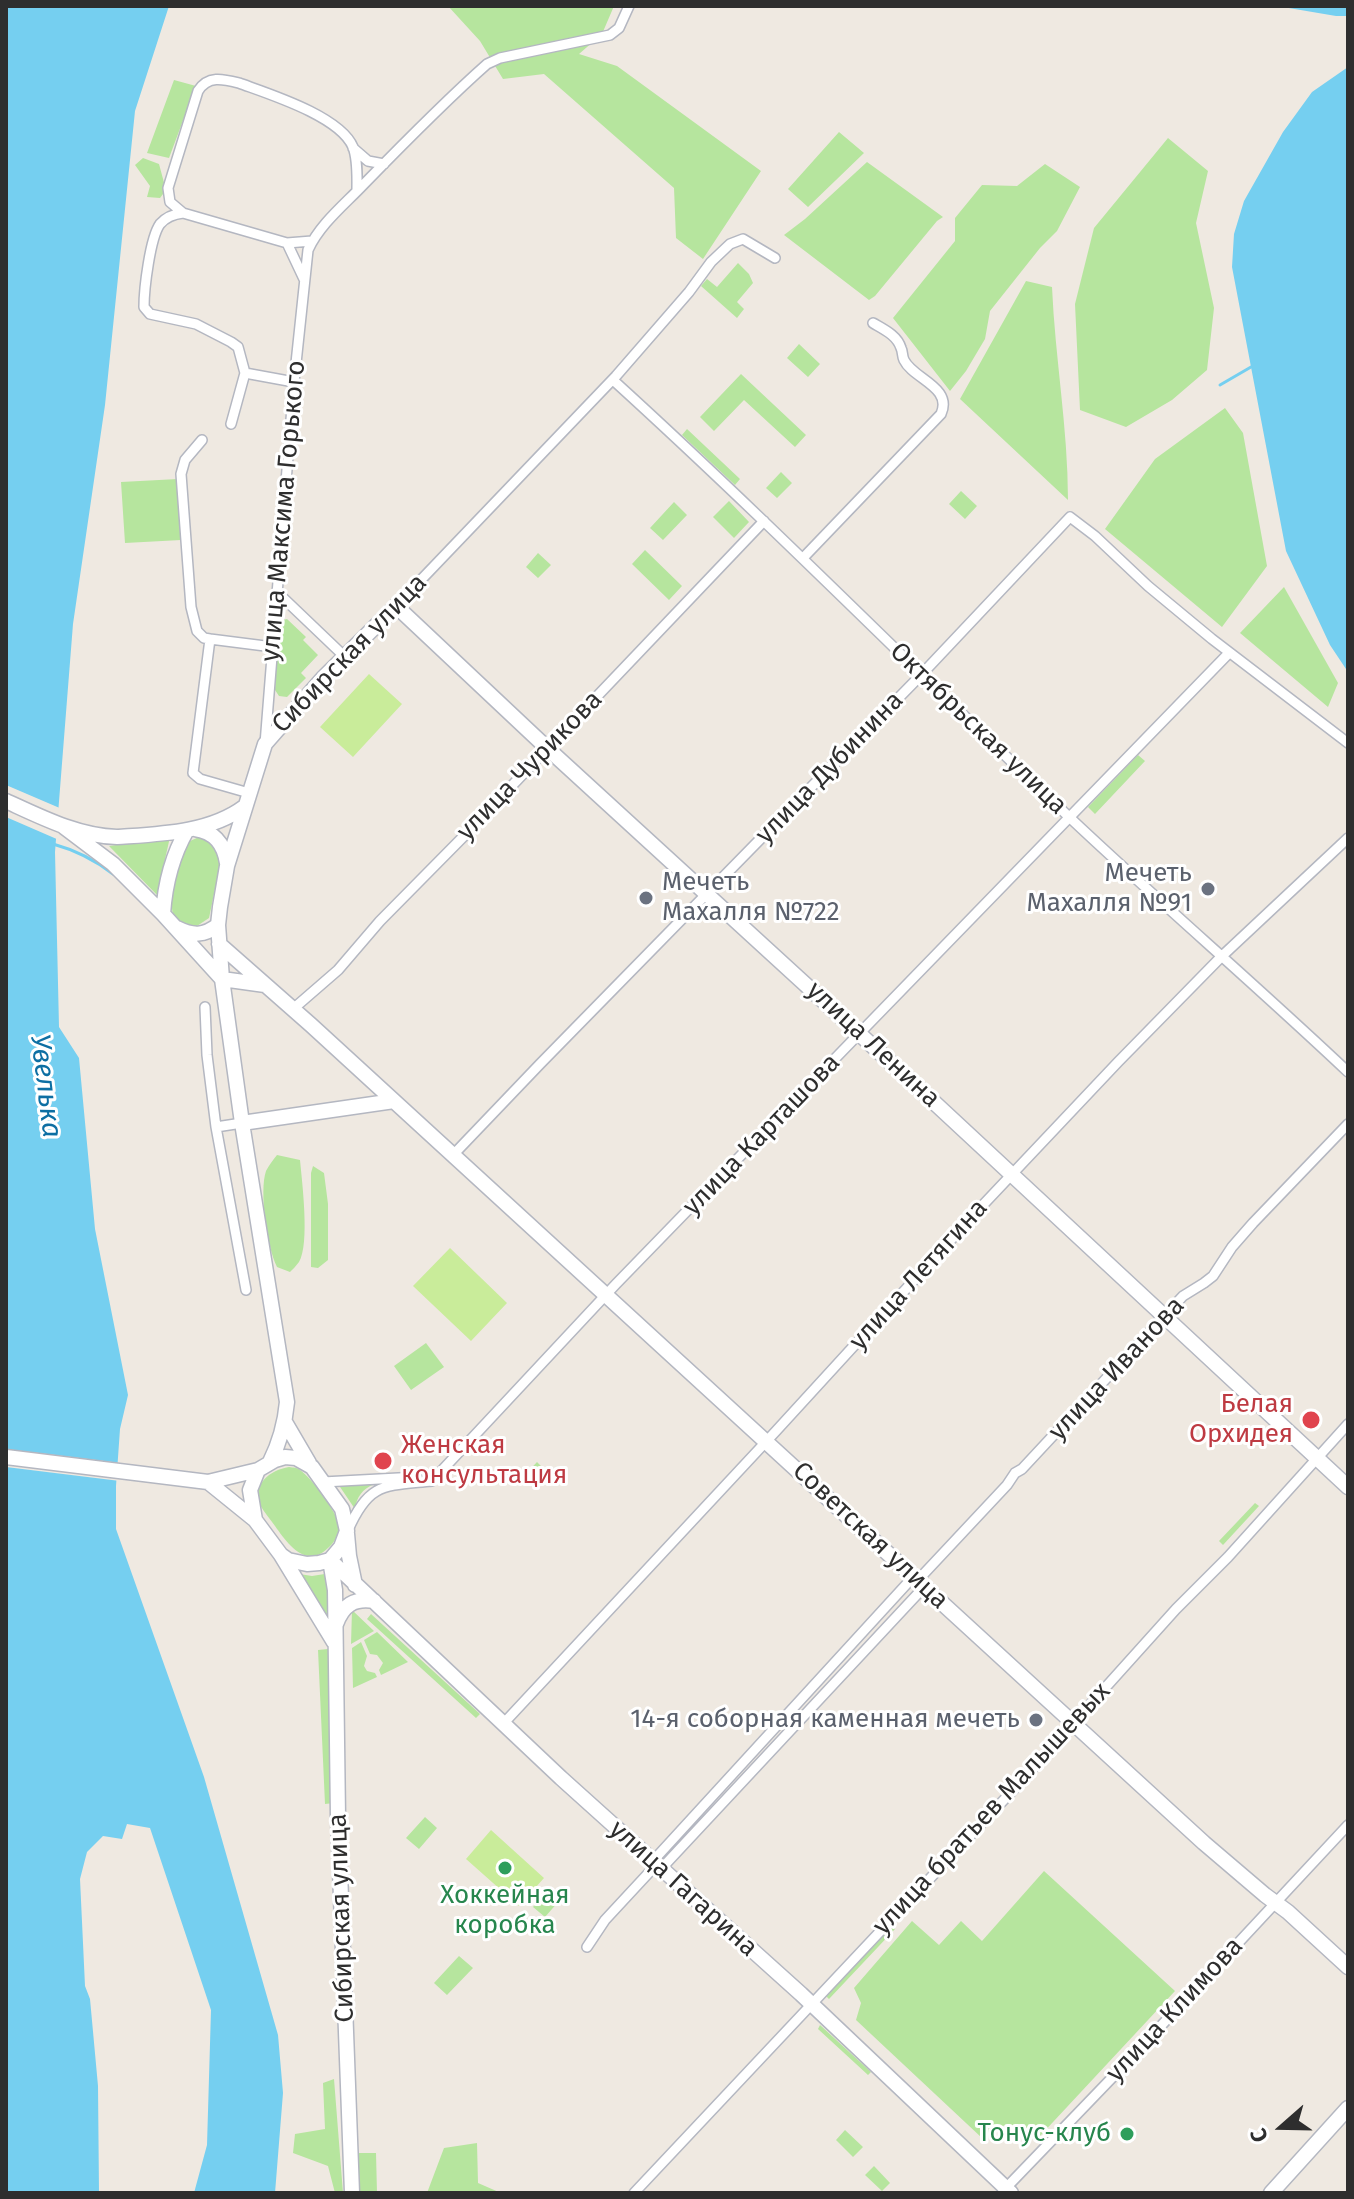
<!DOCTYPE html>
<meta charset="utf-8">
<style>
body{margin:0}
#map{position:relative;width:1354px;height:2199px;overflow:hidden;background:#efe9e1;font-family:"Fira Sans",sans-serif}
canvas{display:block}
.frame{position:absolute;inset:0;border:8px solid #2e2e2e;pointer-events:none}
.north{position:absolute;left:1242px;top:2087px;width:80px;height:80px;-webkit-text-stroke:6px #fff;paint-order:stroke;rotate:250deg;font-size:22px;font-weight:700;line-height:32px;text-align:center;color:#2e2e2e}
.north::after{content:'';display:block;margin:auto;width:28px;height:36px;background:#2e2e2e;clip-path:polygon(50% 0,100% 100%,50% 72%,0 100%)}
</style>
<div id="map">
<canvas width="1354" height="2199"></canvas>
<div class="frame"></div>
<div class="north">С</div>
</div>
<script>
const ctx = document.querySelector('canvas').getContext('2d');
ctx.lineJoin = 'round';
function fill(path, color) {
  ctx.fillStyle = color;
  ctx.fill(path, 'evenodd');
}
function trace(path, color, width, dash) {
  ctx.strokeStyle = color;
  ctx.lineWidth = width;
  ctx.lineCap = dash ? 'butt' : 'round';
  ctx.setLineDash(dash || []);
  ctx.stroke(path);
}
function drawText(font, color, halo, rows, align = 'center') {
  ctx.font = font + ' "Fira Sans",sans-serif';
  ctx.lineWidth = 6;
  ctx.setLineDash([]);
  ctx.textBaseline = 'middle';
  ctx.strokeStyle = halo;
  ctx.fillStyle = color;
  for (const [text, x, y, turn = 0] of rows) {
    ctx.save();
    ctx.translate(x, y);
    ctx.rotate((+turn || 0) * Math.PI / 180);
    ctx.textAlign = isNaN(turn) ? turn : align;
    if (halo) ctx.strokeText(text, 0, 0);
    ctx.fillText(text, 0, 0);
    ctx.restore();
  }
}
fill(new Path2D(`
 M448,6H614L602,34L579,54L617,66L761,171L703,259L676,238L674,188L544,74L503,79L480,41Z
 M174,80L196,86L169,158L147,153Z
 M839,132L864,153L808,207L788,189Z
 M1168,138L1208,171L1196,223L1214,308L1207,370L1172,400L1126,427L1080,410L1075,304L1094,228Z
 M143,158L159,164L166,190L160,198L147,197L150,186L135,165Z
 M867,162L943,217L937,221L875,296L869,300L784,235L805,219Z
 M1045,164L1080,187L1057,231L1040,248L990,311L985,339L966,371L950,391L893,318L955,241V218L982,185L1017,186Z
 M738,263L749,274L753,283L737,302L744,309L737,318L701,286L707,279L717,287Z
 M1026,281L1052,287C1055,358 1068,428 1068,500L960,399Z
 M799,344L820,364L808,377L787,358Z
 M741,374L806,435L795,447L744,400L714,431L700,417Z
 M1225,408L1243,433L1267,566L1222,627L1105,529L1155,459Z
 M687,429L740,479L735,485L682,435Z
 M781,472L792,483L777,498L766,488Z
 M178,479L181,540L125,543L121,482Z
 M961,491L977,506L965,519L949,504Z
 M729,501L749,522L734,538L713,517Z
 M674,502L687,515L663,540L650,528Z
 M645,550L682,586L669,600L632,564Z
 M538,553L551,565L538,578L526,567Z
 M1284,587L1338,683L1328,707L1240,633Z
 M287,619L306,637L303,640L318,655L301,673L306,678L287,697L279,696L275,690L278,624L283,620Z
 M1138,755L1145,761L1095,814L1088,807Z
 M170,837L157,895L109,846Z
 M199,837L207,838L222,856L209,918L194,928L175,921C166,899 179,869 184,847L190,841Z
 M277,1155L300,1160C302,1182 310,1244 299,1262C296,1266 293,1269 290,1272L277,1267C267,1247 259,1191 266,1171C269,1165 273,1160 277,1155Z
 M313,1166L324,1173L328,1204V1260L318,1268L311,1267V1173Z
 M426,1343L444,1367L411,1390L394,1366Z
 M537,1462L548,1473L534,1488L523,1477Z
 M289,1467C294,1468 296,1467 300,1470C311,1477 338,1513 339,1526C339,1535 334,1543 328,1548C306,1570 287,1543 275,1526C270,1519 264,1512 260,1505C252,1484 270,1470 289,1467Z
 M338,1484H374C362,1490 357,1496 355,1509Z
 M1255,1503L1259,1506L1223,1545L1219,1541Z
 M293,1573L312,1576L331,1573L332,1628Z
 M352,1610L374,1631L351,1644Z
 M371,1614L480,1714L476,1718L367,1619Z
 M377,1632L408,1662L381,1675L379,1670L383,1663L377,1655L370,1654L364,1640Z
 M361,1642L367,1656L364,1666L367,1671L375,1673L377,1677L353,1688L352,1648Z
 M328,1649L334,1803L325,1804L318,1650Z
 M425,1817L437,1828L419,1849L406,1838Z
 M1044,1871L1175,1991L1040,2136C1020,2121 1000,2121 982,2138L856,2020L861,2003L854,1988L912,1921L939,1945L961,1921L982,1941Z
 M547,1890L559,1901L545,1917L533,1907Z
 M891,1925L895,1929L829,1999L824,1994Z
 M459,1956L473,1968L447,1995L434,1983Z
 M820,2025L871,2072L868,2075L818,2029Z
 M334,2079L343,2193H335L328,2166L293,2153L295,2134L325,2129L323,2083Z
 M845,2130L863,2147L853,2157L836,2140Z
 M477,2143L478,2183L501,2193H427L444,2148Z
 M358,2153H376L377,2193H359Z
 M874,2166L890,2183L882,2191L865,2175Z`), '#b6e59e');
fill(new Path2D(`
 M369,674L402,704L353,757L320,727Z
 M450,1248L507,1303L471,1341L413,1286Z
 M491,1830L544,1878L519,1906L466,1859Z`), '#c9ec9a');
fill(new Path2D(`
 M6,6H169L135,111L105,405L73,624L55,852L59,1027L79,1058L95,1229L128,1395L120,1429L116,1486V1529L204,1777L278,2035L283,2093L275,2193H194L207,2145L211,2010L150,1828L127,1824L122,1839L103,1836L87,1852L80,1879L85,1986L90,1999L98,2086L99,2193H6Z
 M1277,6H1348V16H1336Z
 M1348,67V672L1330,645L1286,551L1232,267L1234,234L1244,201L1283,132L1312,92Z`), '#75cff0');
fill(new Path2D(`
 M6,785L62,809L59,840L6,817Z
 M6,1449L121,1463L120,1481L6,1467Z`), '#efe9e1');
trace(new Path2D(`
 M1220,385L1251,367
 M53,844C75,850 95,860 113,874L115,871`), '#75cff0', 3);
const street = new Path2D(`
 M353,148L368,161L384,164
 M183,213L287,243L304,279
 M287,243L312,241
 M245,373L294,382
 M613,380C768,521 915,670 1067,815C1159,902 1256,985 1348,1072
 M231,424L245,373L238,347L231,342L196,324L150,314L144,307C144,289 150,238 160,224C166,217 174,214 183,213L170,202L168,188L198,91C208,75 223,79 239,83C269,94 340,116 353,147C358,160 357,178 357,191
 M202,440L185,460L181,474L191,607L197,631L204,638L210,639L193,773L200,779L249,793
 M803,558L941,414C953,387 913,379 904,360C902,356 903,352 901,348C897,335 883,329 873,323
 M277,592L344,656
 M396,606L616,376L689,292L711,262L730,244L743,239L775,258
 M210,639L273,647
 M265,744L294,382L308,250C320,224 344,205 363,185C403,144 444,102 487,64L500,58L610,35L619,28L629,6
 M205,1007L207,1055L216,1127L246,1290
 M293,1009L338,970L380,921L463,837L764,521
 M216,1127L242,1123
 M453,1155L540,1064L921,675L1070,517L1095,536L1148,586L1212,639L1348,743
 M323,1482L417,1477
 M348,1530C369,1482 384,1486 432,1481L616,1284L1229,653
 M918,1580L1007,1485L1015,1473L1022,1469L1183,1296L1204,1283L1213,1276L1232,1247L1253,1223L1348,1124
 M503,1724L776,1431L981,1207L1118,1062L1221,957L1348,838
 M652,1862L914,1576
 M661,1869L925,1586
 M587,1947L605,1920L656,1865
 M1003,2191L1132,2057L1348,1825
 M634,2193L1016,1787L1176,1609L1228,1557L1348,1424`);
const secondary = new Path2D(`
 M6,801C41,817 78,836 117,837C159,834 209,833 244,807
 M64,827L113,864L163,914L222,979L265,985
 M195,829C215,832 224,844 227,863
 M163,914C165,884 172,856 187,830
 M177,928C193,936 204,936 218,925
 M219,944L311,1025L1204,1843L1265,1895L1288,1912L1348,1967
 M242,1123L394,1101
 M285,1422L309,1463
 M6,1457L208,1482L258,1470L275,1460L285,1457L296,1458L312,1467L342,1509L347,1531L341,1547L330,1560L319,1563L307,1564L288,1560L281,1555L255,1520L208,1482
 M270,1462C280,1442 285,1424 287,1402L242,1123L222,979L218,925L220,907L227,866L265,744L323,678L396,606L547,748L924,1093L1348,1487
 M255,1520L250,1490L258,1470
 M347,1534L349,1556L355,1585
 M281,1555L334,1642
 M330,1560L561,1778L801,1994L1011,2193
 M330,1560L335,1590L338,1817L352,2193
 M336,1624C343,1605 354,1598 374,1601
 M1271,2193L1348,2108`);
trace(street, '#b4b7c1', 12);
trace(secondary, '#b4b7c1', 17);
trace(street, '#fff', 9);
trace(secondary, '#fff', 14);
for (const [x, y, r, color] of [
 [1208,889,8,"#6b7280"],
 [646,898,8,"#6b7280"],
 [1311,1420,10,"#e0444e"],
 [383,1461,10,"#e0444e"],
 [1036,1720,8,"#6b7280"],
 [505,1868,8,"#2e9e5b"],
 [1127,2134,8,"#2e9e5b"]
]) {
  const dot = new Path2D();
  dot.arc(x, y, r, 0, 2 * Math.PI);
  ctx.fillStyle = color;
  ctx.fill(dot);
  trace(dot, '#fff', 3);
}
drawText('26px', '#2e2e2e', '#fff', [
 ["улица Максима Горького",284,511,-85],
 ["Сибирская улица",350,654,-46],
 ["Октябрьская улица",978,729,44],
 ["улица Чурикова",530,766,-46],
 ["улица Дубинина",830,768,-46],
 ["улица Ленина",873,1045,43],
 ["улица Карташова",762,1135,-46],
 ["улица Летягина",919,1275,-48],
 ["улица Иванова",1117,1369,-47],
 ["Советская улица",870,1536,43],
 ["улица братьев Малышевых",992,1809,-47],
 ["улица Гагарина",683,1889,42],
 ["Сибирская улица",342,1918,-92],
 ["улица Климова",1175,2010,-47]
]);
drawText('26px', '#5b616d', '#fff', [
 ["Мечеть",1192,874],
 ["Махалля №91",1192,904],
 ["Мечеть",662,883,"left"],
 ["Махалля №722",662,913,"left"],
 ["14-я соборная каменная мечеть",1020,1720]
], 'right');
drawText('26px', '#be3a42', '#fff', [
 ["Белая",1293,1405],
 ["Орхидея",1293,1435],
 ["Женская",401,1446,"left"],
 ["консультация",401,1476,"left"]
], 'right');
drawText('26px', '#27864d', '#fff', [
 ["Хоккейная",505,1896],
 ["коробка",505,1926],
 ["Тонус-клуб",1111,2134,"right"]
]);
drawText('italic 28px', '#0d6fa3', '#fff', [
 ["Увелька",45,1086,83]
]);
</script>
